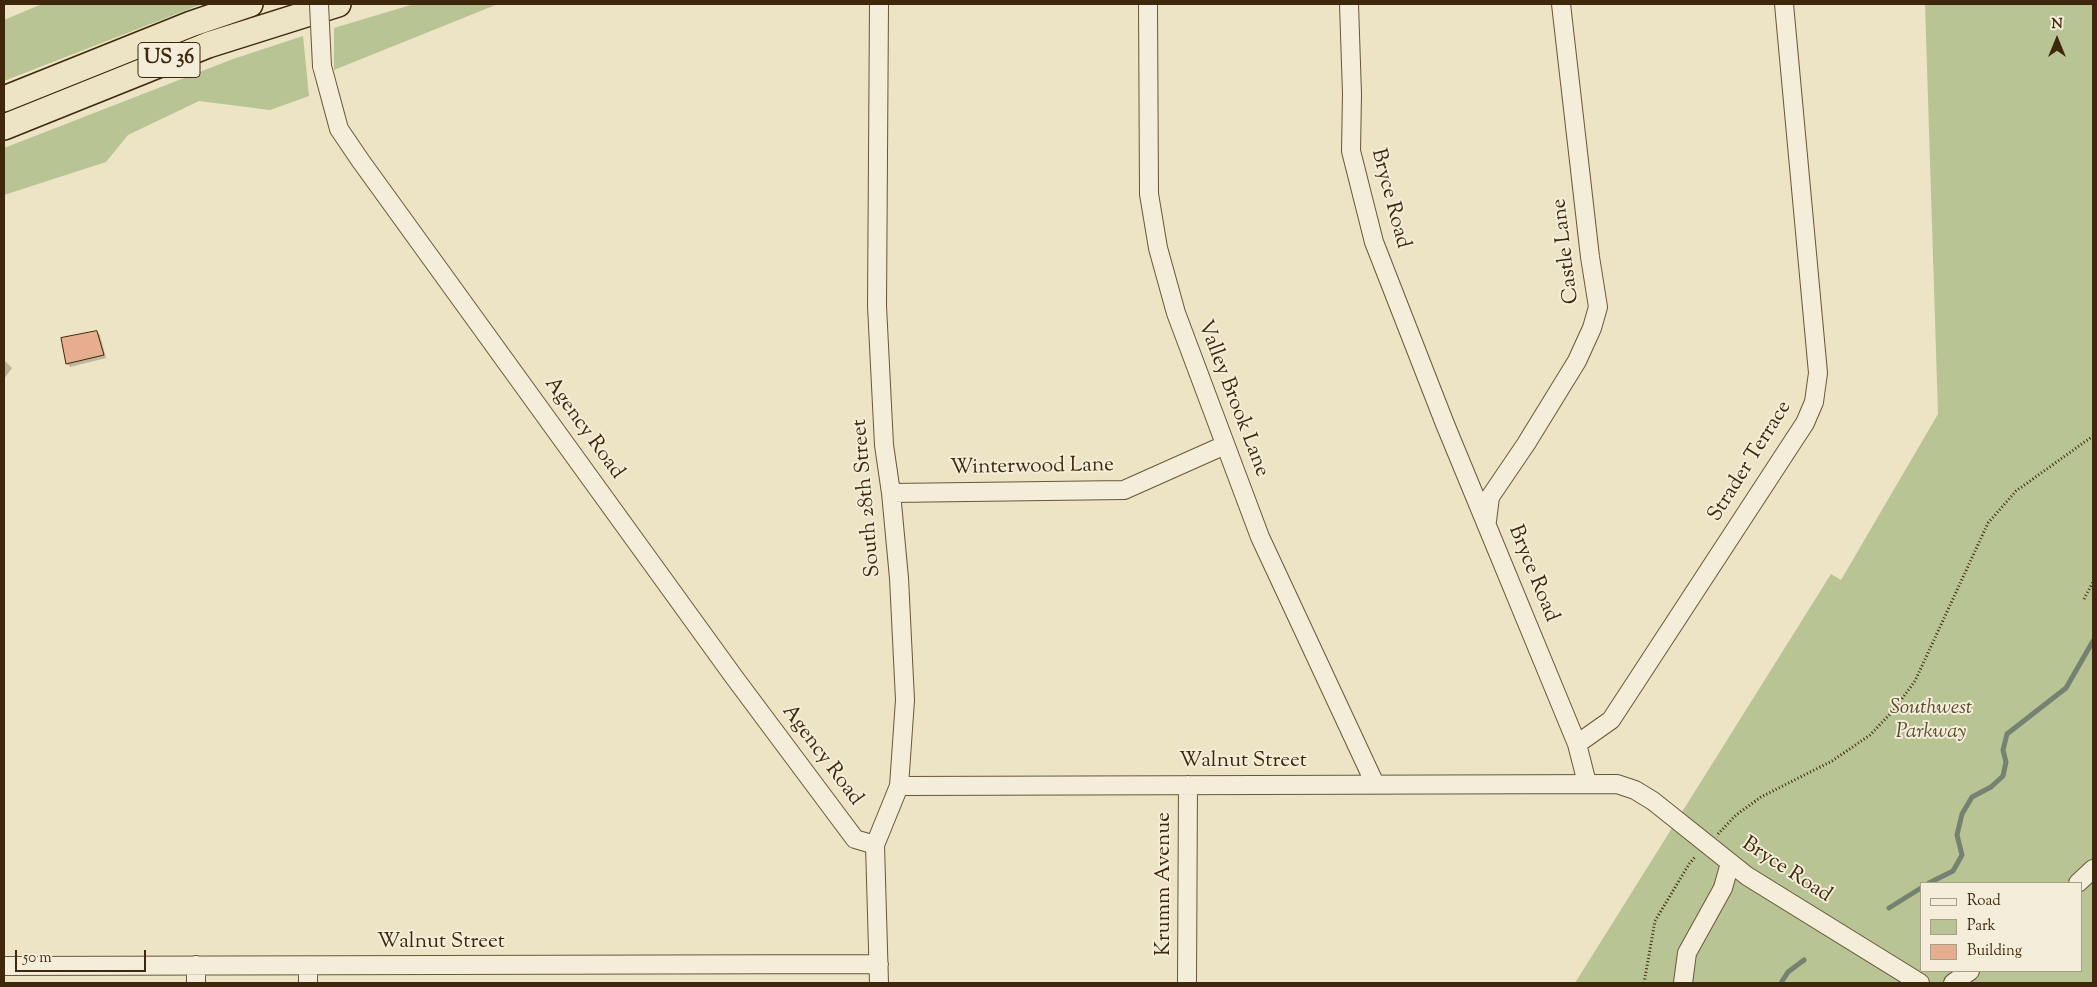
<!DOCTYPE html>
<style>
body{margin:0}
#map{position:relative;width:2097px;height:987px;overflow:hidden;background:#ece4c4;font-family:"Sorts Mill Goudy",serif}
canvas{display:block}
.frame{position:absolute;inset:0;border:5px solid #3e270a;pointer-events:none}
.legend{position:absolute;left:1920px;top:882px;width:162px;height:90px;box-sizing:border-box;background:#f3edd9;border:1px solid #ab9e86;margin:0;padding:6px 9px;list-style:none;font-size:15px;color:#3e270a}
.legend li{display:flex;align-items:center;gap:10px;height:25px}
.legend b{width:25px;border:1px solid #ab9e86}
.north{position:absolute;left:2032px;top:15px;width:50px;height:50px;-webkit-text-stroke:4px #f3edd9;paint-order:stroke;rotate:0deg;font-size:14px;font-weight:700;line-height:20px;text-align:center;color:#3e270a}
.north::after{content:'';display:block;margin:auto;width:18px;height:22px;background:#3e270a;clip-path:polygon(50% 0,100% 100%,50% 72%,0 100%)}
.scale{position:absolute;left:15px;top:950px;width:131px;height:22px;box-sizing:border-box;border:2px solid #3e270a;border-top:0;padding-left:6px;font-size:15px;line-height:18px;white-space:nowrap;color:#3e270a;-webkit-text-stroke:4px #f3edd9;paint-order:stroke}
</style>
<div id="map">
<canvas width="2097" height="987"></canvas>
<div class="frame"></div>
<ul class="legend">
<li><b style="height:6px;background:#f3edd9"></b>Road</li>
<li><b style="height:14px;background:#b8c494"></b>Park</li>
<li><b style="height:14px;background:#e6ad8f"></b>Building</li>
</ul>
<div class="north">N</div>
<div class="scale">50 m</div>
</div>
<script>
const ctx = document.querySelector('canvas').getContext('2d');
ctx.lineJoin = 'round';
function fill(path, color) {
  ctx.fillStyle = color;
  ctx.fill(path, 'evenodd');
}
function trace(path, color, width, dash) {
  ctx.strokeStyle = color;
  ctx.lineWidth = width;
  ctx.lineCap = dash ? 'butt' : 'round';
  ctx.setLineDash(dash || []);
  ctx.stroke(path);
}
function drawText(font, color, halo, rows, align = 'center') {
  ctx.font = font + ' "Sorts Mill Goudy",serif';
  ctx.lineWidth = 4;
  ctx.setLineDash([]);
  ctx.textBaseline = 'middle';
  ctx.strokeStyle = halo;
  ctx.fillStyle = color;
  for (const [text, x, y, turn = 0] of rows) {
    ctx.save();
    ctx.translate(x, y);
    ctx.rotate((+turn || 0) * Math.PI / 180);
    ctx.textAlign = isNaN(turn) ? turn : align;
    if (halo) ctx.strokeText(text, 0, 0);
    ctx.fillText(text, 0, 0);
    ctx.restore();
  }
}
fill(new Path2D(`
 M42,4H202L4,81V20Z
 M414,4H498L334,70V28Z
 M1925,4H2093V983H1575L1831,574L1841,580L1938,414ZM1921,883H2081V971H1921Z
 M303,36L309,96L270,110L199,101L128,135L106,162L4,195V148L233,59Z`), '#b8c494');
fill(new Path2D(`
 M97,332L100,335L106,358L70,367L67,363Z
 M4,360L12,368L4,379Z`), '#0003');
trace(new Path2D(`
 M1929,883L1953,871L1962,855L1957,835L1962,814L1972,797L1991,787L2003,776L2006,762L2003,750L2007,734L2066,688L2093,641
 M1889,908L1921,888
 M1781,983L1788,972L1804,960`), '#758272', 5);
const building = new Path2D(`
 M97,331L104,355L66,364L61,338Z`);
fill(building, '#e6ad8f');
trace(building, '#3e270a', 1);
const minor = new Path2D(`
 M879,4L877,306L884,445L891,493L899,578L905,700L899,786L875,845L879,983
 M1148,4L1149,194L1158,248L1176,313L1260,537L1375,784
 M1349,4L1352,94L1351,151L1374,242L1445,424L1577,744L1587,783
 M322,66L339,129L360,160L734,677L855,839L875,845
 M891,493L1124,490L1225,445
 M1487,521L1490,497L1526,444L1577,361L1592,328L1598,307L1590,257L1561,4
 M1577,744L1611,720L1805,423L1814,402L1818,373L1784,4
 M899,786L1617,784L1635,790L1653,801L1747,876L1920,983
 M2078,883L2093,869
 M196,965V983
 M4,966L879,964
 M308,966V983
 M1187,983L1188,785
 M1683,983L1687,953L1723,888L1730,863
 M1953,983L1970,971`);
const highway = new Path2D(`
 M4,99L191,24L250,4
 M4,127L208,45L338,4`);
trace(minor, '#6a5638', 20);
trace(highway, '#3e270a', 28);
trace(new Path2D(`
 M2084,599L2093,582
 M1718,834L1736,815L1761,797L1832,761L1870,735L1893,711L1915,681L1988,523L2016,491L2093,436
 M1644,983L1655,921L1689,864L1696,856`), '#3e270a', 3, [1, 2.5]);
trace(minor, '#f3edd9', 18);
trace(highway, '#ece4c4', 25);
const minorBridge = new Path2D(`
 M319,4L322,66`);
trace(minorBridge, '#6a5638', 20, []);
trace(minorBridge, '#f3edd9', 18);
for (const [x, y, w] of [
 [169,60,62]
]) {
  const box = new Path2D();
  box.roundRect(x - w / 2, y - 17.5, w, 35, 4);
  ctx.fillStyle = '#f3edd9';
  ctx.fill(box);
  trace(box, '#3e270a', 1);
}
drawText('bold 20px', '#3e270a', null, [
 ["US 36",169,60]
]);
drawText('21px', '#3e270a', '#f3edd9', [
 ["Bryce Road",1389,199,75],
 ["Castle Lane",1567,251,-97],
 ["Valley Brook Lane",1232,399,69],
 ["Agency Road",583,429,54],
 ["Strader Terrace",1751,462,-58],
 ["Winterwood Lane",1032,468,-1],
 ["South 28th Street",868,498,-95],
 ["Bryce Road",1532,574,68],
 ["Agency Road",821,756,53],
 ["Walnut Street",1243,762],
 ["Bryce Road",1786,871,33],
 ["Krumm Avenue",1165,884,-90],
 ["Walnut Street",441,943]
]);
drawText('italic 21px', '#5c4e2c', '#f3edd9', [
 ["Southwest",1931,709],
 ["Parkway",1931,733]
]);
</script>
